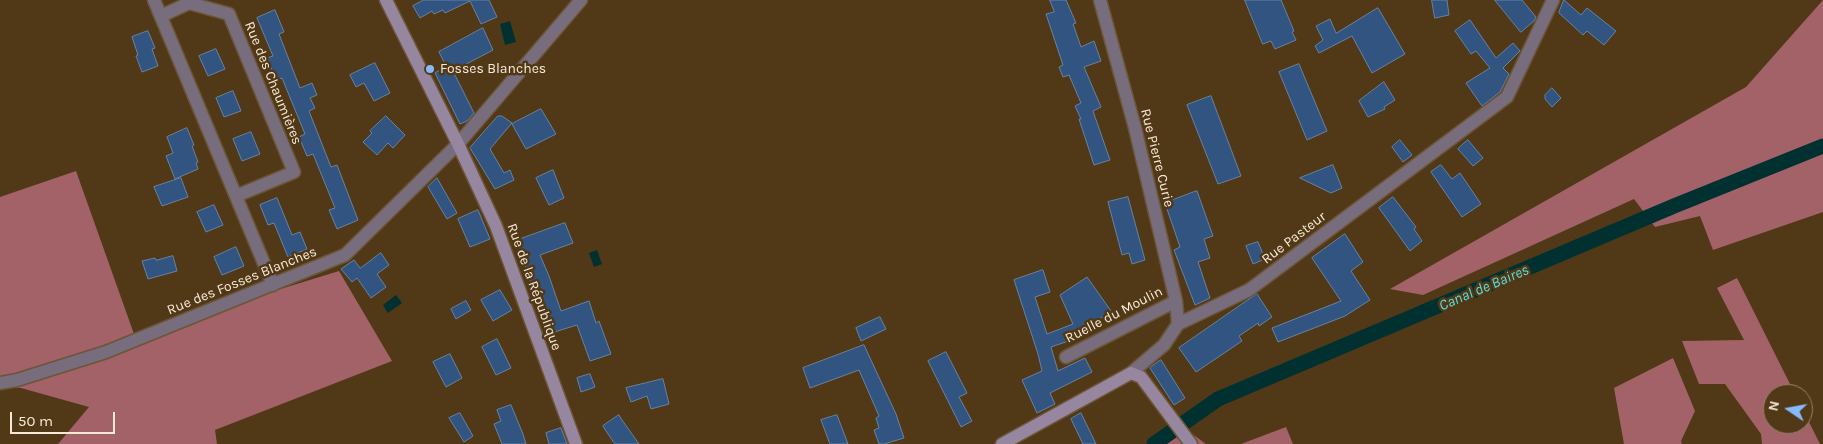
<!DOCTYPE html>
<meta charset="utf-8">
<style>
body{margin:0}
#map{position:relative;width:1823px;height:444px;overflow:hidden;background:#513917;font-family:Karla,sans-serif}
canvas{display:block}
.north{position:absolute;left:1763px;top:384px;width:50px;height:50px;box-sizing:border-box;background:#513917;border:1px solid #937f63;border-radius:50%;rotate:282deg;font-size:14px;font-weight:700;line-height:20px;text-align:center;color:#f7e9d6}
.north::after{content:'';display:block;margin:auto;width:18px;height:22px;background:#86bbfb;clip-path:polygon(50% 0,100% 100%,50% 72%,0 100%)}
.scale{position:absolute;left:10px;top:412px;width:105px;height:22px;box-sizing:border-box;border:2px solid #f7e9d6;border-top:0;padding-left:6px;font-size:15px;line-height:18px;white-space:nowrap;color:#f7e9d6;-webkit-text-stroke:4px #513917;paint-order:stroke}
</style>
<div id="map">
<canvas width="1823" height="444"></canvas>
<div class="north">N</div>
<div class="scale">50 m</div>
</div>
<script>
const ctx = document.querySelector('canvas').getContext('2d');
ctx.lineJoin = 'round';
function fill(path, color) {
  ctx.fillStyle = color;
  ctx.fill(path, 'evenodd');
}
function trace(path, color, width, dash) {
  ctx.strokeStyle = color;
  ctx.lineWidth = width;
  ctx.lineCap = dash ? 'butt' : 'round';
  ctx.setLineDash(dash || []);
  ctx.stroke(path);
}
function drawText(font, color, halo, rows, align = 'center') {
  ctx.font = font + ' Karla,sans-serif';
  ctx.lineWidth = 5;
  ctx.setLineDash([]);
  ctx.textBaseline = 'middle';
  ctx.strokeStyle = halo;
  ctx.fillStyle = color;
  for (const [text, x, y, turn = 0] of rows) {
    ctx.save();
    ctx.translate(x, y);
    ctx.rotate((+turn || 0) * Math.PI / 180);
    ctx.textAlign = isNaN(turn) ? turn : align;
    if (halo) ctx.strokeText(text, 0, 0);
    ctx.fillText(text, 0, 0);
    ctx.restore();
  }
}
fill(new Path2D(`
 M1823,0V212L1713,250L1700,216L1655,227L1634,199L1423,295L1390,289L1746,87Z
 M76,171L134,334L339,271L392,361L215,430L217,444H58L89,407L21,388L0,387V197Z
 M1737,278L1795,394H1773V424H1803V410L1820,444H1762L1761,434L1725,384H1699L1682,341L1744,340L1717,288Z
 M1673,358L1695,411L1681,441L1682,444H1624L1614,388Z
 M1286,427L1293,444H1241Z
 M1184,428L1206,444H1157Z`), '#a26268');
fill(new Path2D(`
 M510,21L516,42L505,45L500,24Z
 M597,250L602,264L594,267L589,253Z
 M396,295L402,303L388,313L383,305Z`), '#003130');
trace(new Path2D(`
 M1154,444L1218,399L1674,206L1823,146`), '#003130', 15);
const building = new Path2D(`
 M424,0H489L497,17L481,24L470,1L445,13L443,10L434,14L432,11L420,18L413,6Z
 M1050,0H1066L1076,23L1073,24L1081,47L1094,41L1101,61L1084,67L1101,107L1093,111L1110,160L1094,165L1079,119H1081L1075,106L1081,103L1069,75L1063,77L1059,67L1063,65L1046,14L1054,12Z
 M1245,0H1281L1294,31L1292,32L1296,40L1275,49L1271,41L1263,44Z
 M1432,0H1447L1449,15L1435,18Z
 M1495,0H1522L1536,17L1534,21L1521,32Z
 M1564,0L1581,15L1587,8L1616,31L1604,45L1587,31L1583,35L1559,13Z
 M1378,8L1405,54L1372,73L1352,36L1319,53L1315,46L1323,40L1316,26L1330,19L1336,33Z
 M275,10L284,32L279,34L300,88L312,83L317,95L310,98L315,108L309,111L331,167L337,165L358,220L337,229L329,210L335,208L313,154L307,156L299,137L305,134L282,78L276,80L267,58L273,56L257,18Z
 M1470,20L1496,58L1513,43L1520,51L1503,68L1509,74L1500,92L1482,106L1466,83L1490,68L1476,51L1471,54L1455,31Z
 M483,28L493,50L453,71L474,113L467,121L460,124L435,73L446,66L439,52Z
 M148,31L155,48L152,49L158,66L142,72L136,56L138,55L132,37Z
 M216,49L225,69L208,76L199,56Z
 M375,63L390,93L374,101L364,83L356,87L350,75Z
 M1299,64L1327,131L1307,140L1279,72Z
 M1384,82L1395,100L1384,107L1385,109L1368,117L1359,101Z
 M1552,88L1561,98L1552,107L1545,99V95Z
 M233,91L241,111L224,117L216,98Z
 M1211,96L1241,176L1218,184L1187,105Z
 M541,109L556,134L526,149L512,124Z
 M386,116L405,135L393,148L388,143L377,155L363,142L372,133L370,131Z
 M498,116H502L512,123L490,149L504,173L510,170L514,180L495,189L470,148Z
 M187,128L194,145L192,146L198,162L196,163L198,169L175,179L166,156L173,153L167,137Z
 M251,132L260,154L242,161L233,139Z
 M1400,140L1412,155L1403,162L1392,147Z
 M1468,140L1483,158L1473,166L1458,149Z
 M1333,165L1342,188L1331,193L1300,178Z
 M1441,165L1452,179L1460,173L1481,204L1462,217L1431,172Z
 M553,170L564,198L549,205L536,178Z
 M181,178L188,197L162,206L154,187Z
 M437,178L457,213L447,219L428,187Z
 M1197,191L1213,236L1204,239L1210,258L1198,262L1210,298L1195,305L1174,250L1180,247L1165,203Z
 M1128,197L1145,260L1132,264L1129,253L1122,255L1108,202Z
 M1393,197L1416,227L1414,229L1422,241L1410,251L1379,208Z
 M277,198L292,235L300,232L307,249L288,257L274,223L268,225L260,205Z
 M214,205L223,225L206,232L197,212Z
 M478,210L490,239L470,247L458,219Z
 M565,223L573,243L540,255L549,276L561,311L589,301L596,323L599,321L611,354L590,361L577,325L548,334L525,265L515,241Z
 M1345,234L1363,262L1351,271L1370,300L1345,316L1278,342L1272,328L1341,301L1312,258Z
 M1258,242L1265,259L1253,264L1246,246Z
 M236,247L244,266L222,275L214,257Z
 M381,253L389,265L377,274L386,287L371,298L357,278L352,282L341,269L354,260L360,268Z
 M173,256L177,271L148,279L142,261L155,258L156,260Z
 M1043,270L1050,292L1035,297L1047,334L1073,324L1060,295L1087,277L1111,311L1092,324L1095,330L1080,337L1051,347L1058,371L1085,358L1092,372L1050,393L1055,404L1037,413L1022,380L1042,371L1038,354L1014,280Z
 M500,290L512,310L493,321L481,300Z
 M1257,294L1272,317L1259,326L1258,323L1239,336L1242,341L1196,372L1179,348Z
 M466,301L471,310L456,319L451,309Z
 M880,317L886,329L861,341L856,328Z
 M497,339L511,368L496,375L482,347Z
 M864,345L896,414L904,438L884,444H879L874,430L879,428L876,418L879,416L859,370L810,388L803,368Z
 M946,352L967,393L959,397L972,421L961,427L928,361Z
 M450,354L462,378L446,387L433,362Z
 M1161,360L1185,398L1174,405L1150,368Z
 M590,374L595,387L581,392L577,378Z
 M663,379L669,404L651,409L647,396L631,402L626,388Z
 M511,405L523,434L526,444H502L494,424L501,421L497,410Z
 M460,413L473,436L464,442L449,418Z
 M1081,413L1096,444H1083L1071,419Z
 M619,415L622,420L639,444H615L606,431L603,426Z
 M837,415L848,444H830L821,420Z
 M561,428L567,444H549L546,433Z`);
fill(building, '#315580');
trace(building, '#6782a3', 1);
const street = new Path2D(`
 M154,0L273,285
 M1100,0L1135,128L1176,301L1178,324
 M161,16L189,3L229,14L294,172L236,196
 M1066,357L1176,301
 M1131,373L1164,345L1178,324L1249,290L1507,97L1553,0
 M0,383L17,380L106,352L345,255L458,144L581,0`);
const secondary = new Path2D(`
 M386,0L458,144L496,226L576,444
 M1002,444L1131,373L1141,377L1191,444`);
trace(street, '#6c5536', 15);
trace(secondary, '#6c5536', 15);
trace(street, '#776d7d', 12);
trace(secondary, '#96869f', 12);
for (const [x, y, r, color] of [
 [430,69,5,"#86bbfb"]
]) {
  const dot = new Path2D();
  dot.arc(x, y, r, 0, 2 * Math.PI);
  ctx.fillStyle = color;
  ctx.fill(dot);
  trace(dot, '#513917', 2);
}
drawText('14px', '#f7e9d6', '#513917', [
 ["Fosses Blanches",440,69]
], 'left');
drawText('14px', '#f7e9d6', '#513917', [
 ["Rue des Chaumières",273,83,68],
 ["Rue Pierre Curie",1157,158,76],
 ["Rue Pasteur",1294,238,-37],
 ["Rue des Fosses Blanches",242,281,-22],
 ["Rue de la République",534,287,70],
 ["Ruelle du Moulin",1114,315,-27]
]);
drawText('italic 15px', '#5ddddc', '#513917', [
 ["Canal de Baires",1484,288,-23]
]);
</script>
